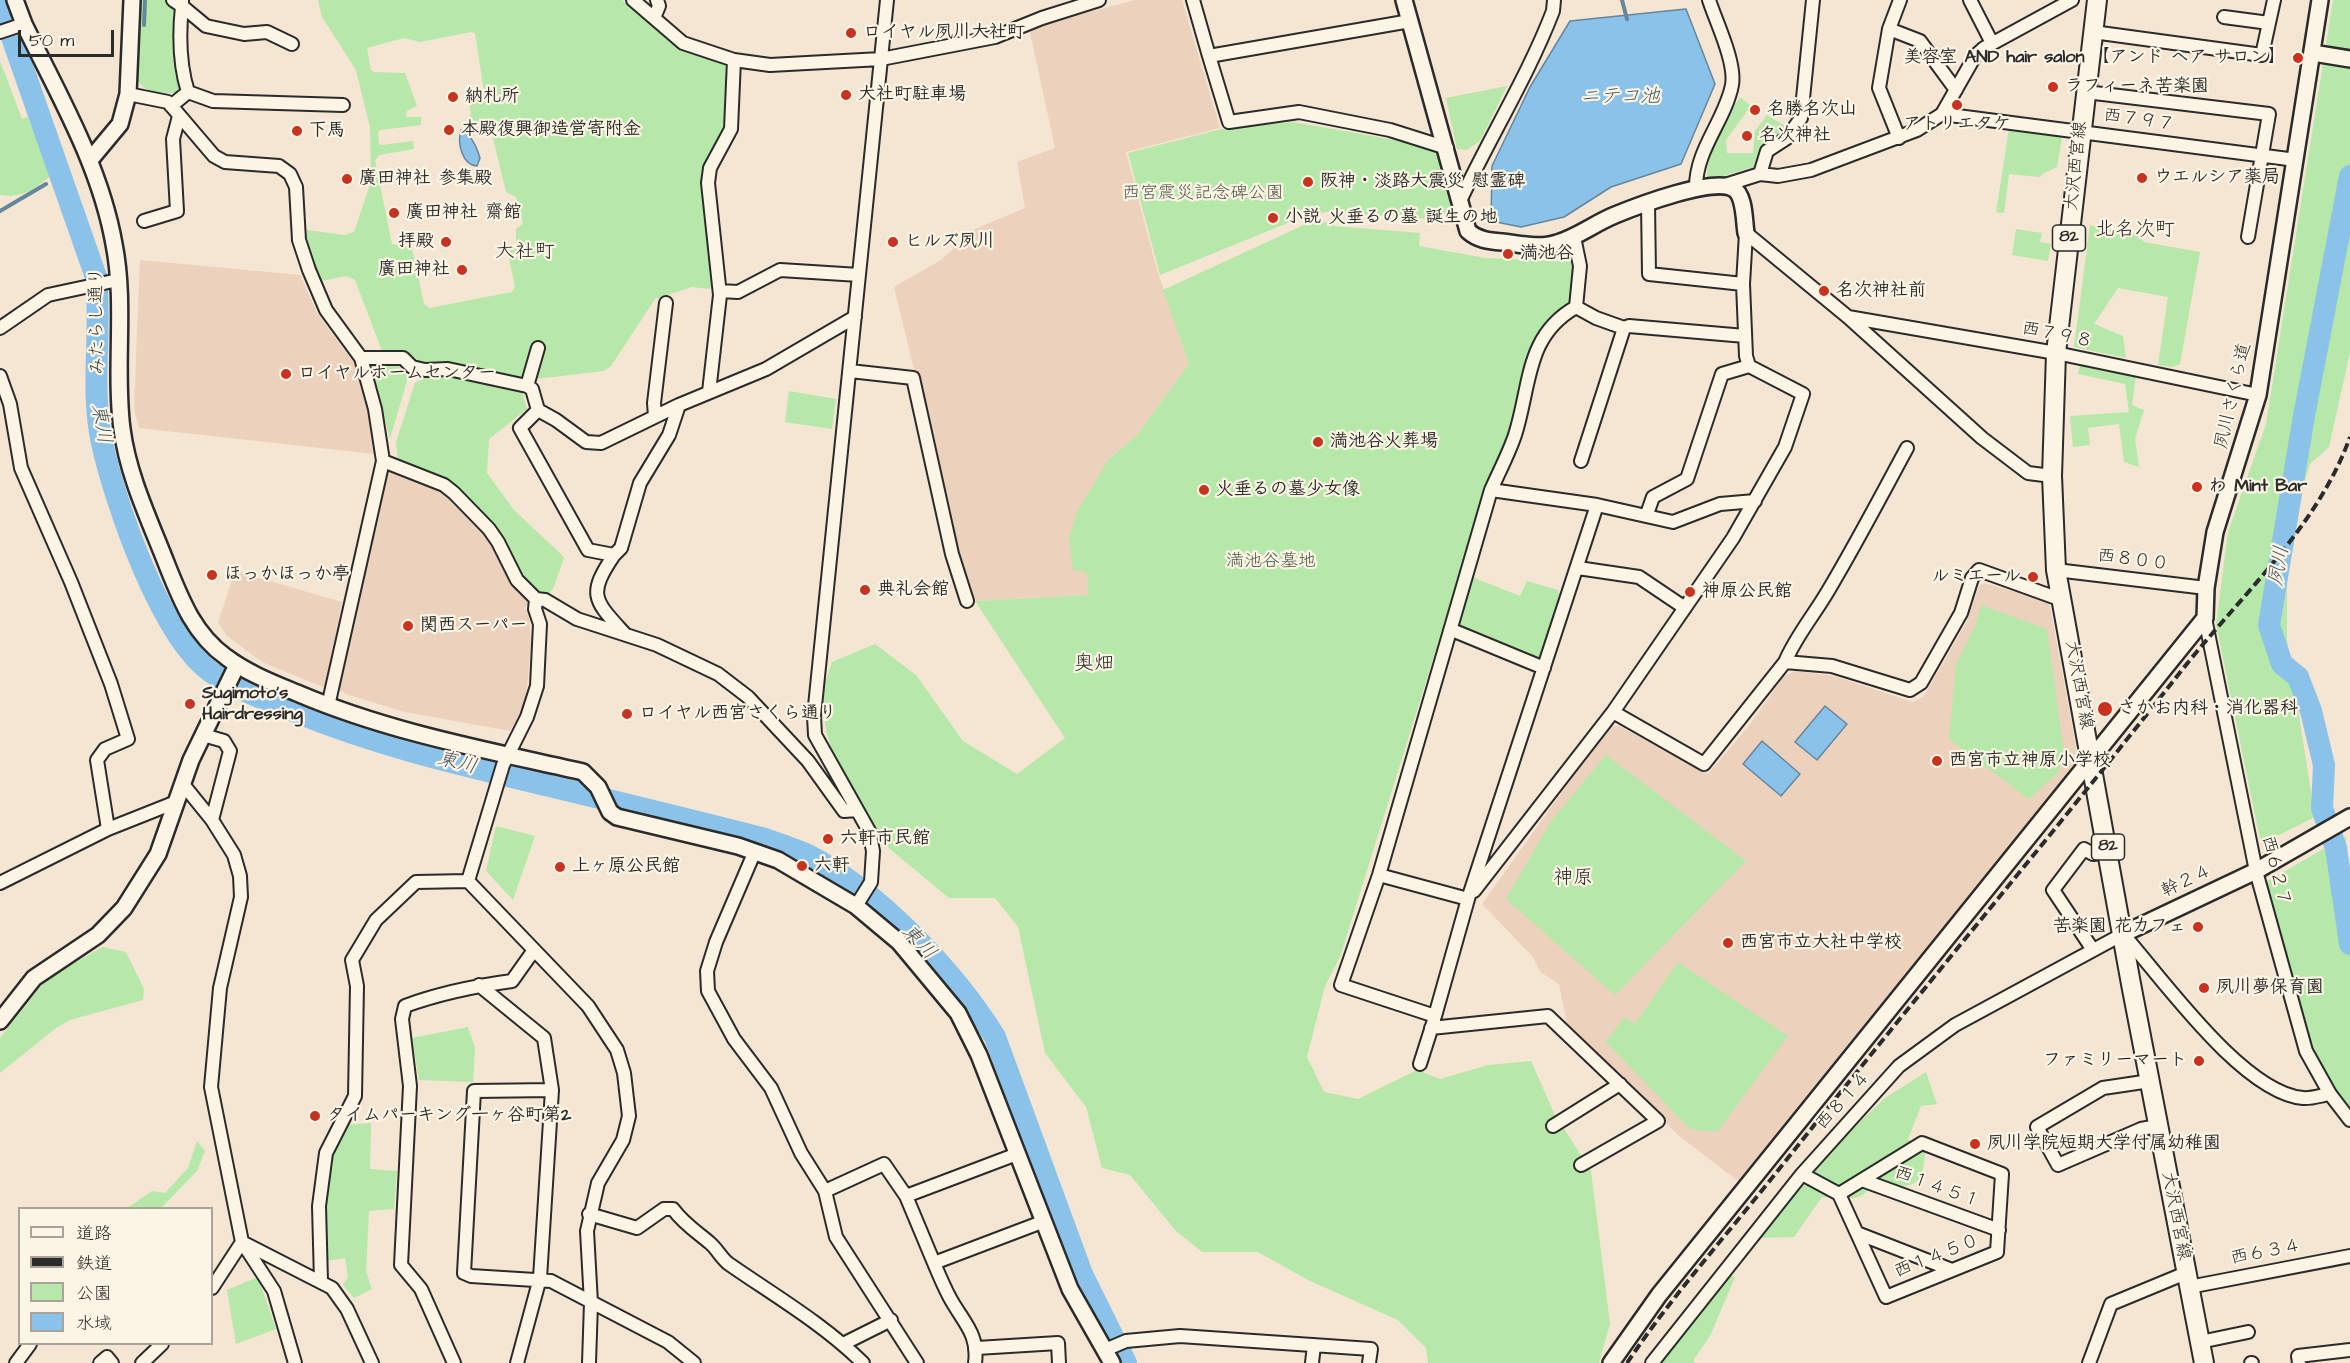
<!DOCTYPE html>
<meta charset="utf-8">
<style>
body{margin:0}
#map{position:relative;width:2350px;height:1363px;overflow:hidden;background:#f5e5d3;font-family:"Architects Daughter","Klee One",sans-serif}
canvas{display:block}
.legend{position:absolute;left:18px;top:1207px;width:195px;height:138px;box-sizing:border-box;background:#fcf5e5;border:2px solid #a8a49b;margin:0;padding:8px 10px;list-style:none;font-size:18px;color:#2b2b2b}
.legend li{display:flex;align-items:center;gap:12px;height:30px}
.legend b{width:30px;border:2px solid #a8a49b}
.scale{position:absolute;left:18px;top:30px;width:96px;height:27px;box-sizing:border-box;border:3px solid #2b2b2b;border-top:0;padding-left:8px;font-size:18px;line-height:21px;white-space:nowrap;color:#2b2b2b;-webkit-text-stroke:4px #fcf5e5;paint-order:stroke}
</style>
<div id="map">
<canvas width="2350" height="1363"></canvas>
<ul class="legend">
<li><b style="height:8px;background:#fcf5e5"></b>道路</li>
<li><b style="height:8px;background:#2b2b2b"></b>鉄道</li>
<li><b style="height:16px;background:#b6e8a9"></b>公園</li>
<li><b style="height:16px;background:#8bc2e9"></b>水域</li>
</ul>
<div class="scale">50 m</div>
</div>
<script>
const ctx = document.querySelector('canvas').getContext('2d');
ctx.lineJoin = 'round';
function fill(path, color) {
  ctx.fillStyle = color;
  ctx.fill(path, 'evenodd');
}
function trace(path, color, width, dash) {
  ctx.strokeStyle = color;
  ctx.lineWidth = width;
  ctx.lineCap = dash ? 'butt' : 'round';
  ctx.setLineDash(dash || []);
  ctx.stroke(path);
}
function drawText(font, color, halo, rows, align = 'center') {
  ctx.font = font + ' "Architects Daughter","Klee One",sans-serif';
  ctx.lineWidth = 4.5;
  ctx.setLineDash([]);
  ctx.textBaseline = 'middle';
  ctx.strokeStyle = halo;
  ctx.fillStyle = color;
  for (const [text, x, y, turn = 0] of rows) {
    ctx.save();
    ctx.translate(x, y);
    ctx.rotate((+turn || 0) * Math.PI / 180);
    ctx.textAlign = isNaN(turn) ? turn : align;
    if (halo) ctx.strokeText(text, 0, 0);
    ctx.fillText(text, 0, 0);
    ctx.restore();
  }
}
fill(new Path2D(`
 M1135,0H1182L1220,128L1126,152L1157,270L1189,364L1137,435L1109,459L1087,572L1088,595L975,601L958,551L894,287L941,260L975,229L1025,208L1017,162L1055,148L1029,28Z
 M140,260L300,275L317,313L354,363L368,407L375,454L139,428L134,409Z
 M390,467L439,490L474,518L529,602L524,609L529,611L531,642L527,689L524,707L510,731L405,712L346,694L338,689L367,553Z
 M235,571L342,602L325,688L262,662L227,636L218,623Z
 M1984,583L2049,601L2077,752L2073,770L1742,1184L1678,1135L1567,1024L1559,984L1540,972L1533,957L1482,904L1609,726H1619L1708,774L1751,723L1784,676L1795,671L1834,676L1913,702L1924,696L1967,621L1979,586Z`), '#ecd2bd');
fill(new Path2D(`
 M139,0H178L182,89L179,92C165,94 147,94 138,81Z
 M318,0H622L679,49L724,65L727,69L728,125L704,168L701,185L714,276L710,289L692,287L655,299L611,366L604,371L518,381L426,366L413,363L405,354L382,351L355,280L346,276L321,281L305,243L307,230L344,235L354,232L371,182L370,127L356,70L322,17ZM471,32L475,33L484,92L482,95L469,98L471,118L492,134L506,192L516,197L523,224L516,229V247L510,249L508,254L515,286L512,292L429,308L424,304L412,248L392,244L375,160L379,155L414,149L413,141L382,145L379,144L378,133L380,130L421,125V117H406L407,111L417,106L405,73L374,72L371,70L367,48L404,38L420,42Z
 M2333,0H2350V352L2329,447L2310,464L2287,544V640L2315,817L2261,844L2216,624L2228,532L2266,424Z
 M0,61L22,119L28,117L51,175C34,191 22,198 0,195Z
 M1507,86L1480,141L1467,150L1457,149L1446,98Z
 M1740,97L1751,106L1726,140L1727,153H1753L1755,131L1767,115L1787,127L1762,146L1756,166L1707,181C1705,155 1726,119 1740,97Z
 M1293,122L1406,142L1438,150L1454,208L1443,220L1326,212L1305,216L1160,275L1128,153L1222,129Z
 M2009,129L2062,137L2057,167L2042,174L2040,177L2009,174L2004,213L1996,212Z
 M1334,221V226L1420,233L1419,246L1485,258L1575,262L1571,304L1546,321L1526,369L1510,433L1487,486L1340,957L1325,986L1307,1057L1324,1092L1358,1099L1417,1070L1440,1079L1488,1065L1531,1061L1554,1113L1591,1171L1610,1324L1599,1363H1428L1426,1348L1398,1320L1308,1280L1258,1252H1202L1176,1231L1130,1175L1102,1168L1086,1107L1045,1053L1018,927L995,898H949L885,845L839,772L826,731L822,692L832,662L875,644L916,675L963,741L1017,774L1065,738L975,601L1088,595L1087,572L1073,570L1069,537L1078,510L1109,459L1137,435L1189,364L1163,290L1306,224Z
 M2090,225L2137,234L2144,242L2200,252L2180,364L2172,367L2158,365L2168,297L2118,288L2094,324L2123,336L2126,358L2074,347Z
 M2016,229L2042,233L2040,242L2051,244L2048,261L2012,255Z
 M396,363L408,377L390,439L370,364Z
 M2080,364L2136,376L2132,405L2144,410L2135,439L2139,467L2124,462L2119,424L2088,428L2090,445L2073,447L2070,416L2129,412L2125,384L2078,374Z
 M427,375L455,376L521,389L527,409L489,439L487,473L514,510L564,557L554,587L546,597L538,596L520,579L446,482L398,462L396,442L415,383Z
 M789,391L836,399L832,429L785,422Z
 M1472,577L1520,596L1527,581L1558,590L1560,597L1540,658L1460,625Z
 M1981,605L2047,629L2064,754L2058,773L2029,799L1949,739L1956,664L1975,626Z
 M1606,755L1746,861L1615,995L1506,899L1551,821Z
 M496,826L535,836L513,900L486,871Z
 M2346,836L2345,849L2350,886V1110L2334,1089L2309,1044L2266,882Z
 M102,947L126,952L144,989L143,1000L70,1020L56,1028L0,1073V1038L41,986L52,976Z
 M1678,962L1788,1036L1717,1132L1690,1129L1606,1042L1624,1017L1635,1024Z
 M468,1027L475,1048L473,1082L419,1080L412,1038Z
 M1926,1072L1937,1104L1921,1106L1908,1139L1925,1152C1923,1195 1908,1183 1875,1188C1868,1189 1862,1197 1855,1198C1844,1199 1832,1197 1822,1197L1794,1237L1761,1238L1836,1145L1885,1098Z
 M371,1123L370,1169L397,1171L394,1209L369,1211L366,1271L372,1289L354,1298L343,1285L348,1277L345,1258L327,1261L325,1213L329,1164L347,1125Z
 M197,1141L205,1151L197,1171L161,1208H127L152,1191L165,1193L188,1168Z
 M1726,1274L1735,1277L1710,1336L1694,1359V1363H1648L1647,1359L1679,1316L1699,1310Z
 M258,1277L276,1329L236,1344L227,1290Z`), '#b6e8a9');
const water = new Path2D(`
 M1686,9L1715,84L1681,164L1611,187L1564,217L1521,227L1491,221L1492,166L1530,87L1570,21Z
 M461,130C471,134 477,148 480,158L477,166C462,165 457,143 461,130Z
 M1825,706L1847,724L1817,760L1795,742Z
 M1762,741L1800,774L1781,796L1743,764Z`);
fill(water, '#8bc2e9');
trace(water, '#65869d', 1.5);
trace(new Path2D(`
 M1622,0L1627,19
 M144,25L145,0
 M0,211L46,184`), '#65869d', 4);
trace(new Path2D(`
 M0,3L96,277C102,332 90,387 102,443C115,502 161,637 211,672C236,690 270,701 298,713C381,747 467,766 554,787C625,804 695,821 765,839C779,844 795,849 808,855C877,890 955,972 995,1037L1082,1274L1126,1363
 M2350,176L2304,416L2269,625L2282,664L2298,677L2311,711L2324,765L2322,808L2336,848L2350,944`), '#8bc2e9', 22);
const minor = new Path2D(`
 M173,0L182,6C179,35 179,64 188,92
 M182,0V6L206,26L244,34L267,32L292,44
 M633,0L683,43L734,60L770,65L881,59L995,37L1042,18L1099,0
 M1193,0L1209,56L1410,21
 M1970,0L1992,43
 M2224,17L2269,23
 M654,18L659,6L657,0
 M1889,29L1920,41L1956,90
 M0,32L24,24
 M2093,32L2262,55L2274,0
 M1209,56L1229,122L1299,112L1390,130L1447,148
 M2086,92L2269,114L2248,237
 M128,94L168,102L214,156L225,162L279,166L290,174L296,187L299,240L309,270L326,310L361,358L375,409L383,461L328,706
 M171,106L188,92L213,101L343,105
 M1942,114L2296,160
 M1899,138L1879,88L1889,29L1900,0
 M1760,174L1767,151L1787,138L1801,118L1813,0
 M1722,186L1760,174L1778,176L1811,170L1917,130L1942,114L1975,56L1984,48L2072,0
 M1696,189C1695,150 1725,121 1732,85C1736,62 1716,22 1709,0
 M1461,199C1491,135 1528,76 1553,11L1554,0
 M1648,203L1649,274L1743,284
 M144,221L177,211L173,139L179,116
 M1746,233L1848,317L1982,438L2028,473L2052,476
 M1574,237L1580,266L1576,307
 M720,291L738,292L780,270L859,275
 M1576,307C1525,336 1531,385 1515,435C1509,453 1499,472 1491,490L1379,875L1341,985L1435,1016L1468,899L1597,505
 M1576,307L1596,318L1624,328L1629,326L1745,336
 M1848,317L2056,353L2258,395
 M0,328L48,295L118,280
 M361,358H403L412,367L425,370L448,369L527,386L532,389L538,410L556,420L586,442L601,443L679,405L766,369L855,317
 M850,371L913,378L952,554L967,601
 M0,376L10,404L21,468L71,582L111,684L128,739L105,749L97,760L108,829
 M527,386L538,348
 M709,392L720,295L708,183L710,168L731,129L734,60
 M538,410L520,428L588,550L614,555C587,595 594,600 624,633
 M655,416L654,403L666,303
 M383,461L444,485L454,493L489,529L498,542L517,580L536,599L545,600L577,619L657,645L718,674L748,697L808,761L844,811L857,810
 M1581,461L1624,328
 M1491,490L1597,505L1673,522L1720,504L1755,501
 M1647,514L1653,497L1687,479L1722,374L1749,366
 M614,555L621,548L640,483L669,435L679,405
 M1578,568L1639,577L1685,608
 M2056,570L2206,588
 M536,599L535,609L540,624L537,686L527,717L503,765L468,881L588,1006L617,1050L624,1073L629,1116L623,1140L598,1183L587,1231L591,1303L589,1363
 M2205,618L2256,871L2306,1051L2330,1094L2350,1120
 M1452,630L1544,668
 M1785,662L1832,666L1910,690L1921,683L1961,613L1972,578L1979,570L2062,600
 M1613,712L1704,764L1785,662C1796,636 1814,615 1828,591C1856,544 1881,496 1907,448
 M203,735L224,741L230,751L212,820
 M182,783L212,820L234,855L240,876L241,897L220,988L211,1087L242,1242L274,1291L295,1363
 M755,851L716,942L707,971L708,991L734,1039L771,1088L801,1153L825,1191L836,1237L917,1363
 M1379,875L1468,899
 M0,883L108,829L176,802
 M1474,891L1613,712L1733,538L1785,447L1803,394L1749,366L1746,356L1743,284L1746,233
 M856,906L871,882L873,851L869,831L815,735L814,716L887,0
 M2093,950L2053,890L2084,849L2093,854L2109,852
 M479,985L544,1038L552,1090L540,1278L517,1363
 M1431,1028L1548,1016L1658,1121L1581,1165
 M1420,1064L1434,1020
 M2150,1081L2103,1088L2037,1127L2058,1165L2141,1129L2158,1126
 M552,1090L474,1091L464,1273L471,1276L551,1281L668,1342L694,1363
 M1553,1126L1620,1084
 M1802,1174L1839,1194L1886,1297L1997,1252L2002,1174L1922,1143L1839,1194
 M1862,1180L1999,1230
 M825,1191L884,1164L906,1196
 M589,1214L637,1228L664,1209H673C684,1224 697,1232 710,1243C717,1249 722,1259 729,1264C775,1296 822,1323 863,1363
 M1857,1233L1952,1270
 M246,1244L332,1288L347,1309L372,1363
 M934,1263L906,1196L1017,1154
 M321,1281L319,1206L326,1153L355,1096L357,986L352,960L376,920L416,882L468,881
 M2189,1287L2350,1256
 M212,1288L242,1242
 M2200,1342L2248,1332
 M843,1344L891,1320
 M977,1348L1058,1343L1059,1363
 M1105,1350L1126,1341L1180,1336L1371,1349L1369,1363
 M16,1363L30,1344
 M100,1363L107,1357L112,1363
 M142,1363L162,1344
 M454,1363L421,1289L401,1265L410,1086L402,1019L405,1006C440,993 475,986 512,981L534,950
 M975,1363C979,1334 963,1322 950,1298C944,1287 939,1275 934,1263L1042,1222
 M1312,1363L1314,1345
 M1652,1363L1802,1174L1899,1066L1955,1025L2123,934C2162,978 2243,1093 2303,1098C2311,1099 2322,1095 2330,1094
 M2089,1363L2111,1304L2186,1273
 M2251,1363H2252
 M2299,1363L2298,1356L2350,1350`);
const tertiary = new Path2D(`
 M15,0L24,24C58,94 100,165 114,244C126,304 114,368 122,429C128,476 150,521 167,565C181,600 194,634 226,657C247,673 273,683 297,693C388,732 486,750 583,772L598,787L610,812L617,817L738,846L778,860L856,906L899,942L958,1013L979,1055L1070,1289L1112,1363
 M1404,0L1468,231C1478,240 1489,241 1502,242C1520,244 1540,249 1557,243C1578,237 1595,223 1615,215C1637,206 1715,176 1734,189C1745,196 1744,221 1746,233
 M2313,53L2350,59
 M90,160L120,124L128,94L132,0
 M2123,934L2256,871L2350,817
 M0,1021L34,978L98,935L124,908L158,854L191,760L237,665
 M1611,1363L1659,1295L2205,618L2206,588L2215,532L2258,395L2320,0`);
const primary = new Path2D(`
 M2097,0L2056,353L2052,476L2056,570L2131,984L2204,1363`);
trace(minor, '#2b2b2b', 16);
trace(tertiary, '#2b2b2b', 20);
trace(primary, '#2b2b2b', 22);
trace(minor, '#fcf5e5', 12);
trace(tertiary, '#fcf5e5', 15);
trace(primary, '#fcf5e5', 18);
trace(new Path2D(`
 M1627,1363C1674,1293 1732,1229 1784,1163C1914,999 2049,839 2178,675C2237,599 2317,529 2350,437`), '#2b2b2b', 4, [9, 4.5]);
for (const [x, y, r, color] of [
 [851,33,6,"#c8321e"],
 [2298,58,6,"#c8321e"],
 [2053,87,6,"#c8321e"],
 [846,95,6,"#c8321e"],
 [453,97,6,"#c8321e"],
 [1957,105,6,"#c8321e"],
 [1755,110,6,"#c8321e"],
 [449,130,6,"#c8321e"],
 [297,131,6,"#c8321e"],
 [1747,136,6,"#c8321e"],
 [2142,178,6,"#c8321e"],
 [347,179,6,"#c8321e"],
 [1308,182,6,"#c8321e"],
 [394,213,6,"#c8321e"],
 [1273,218,6,"#c8321e"],
 [446,242,6,"#c8321e"],
 [893,242,6,"#c8321e"],
 [1508,254,6,"#c8321e"],
 [462,270,6,"#c8321e"],
 [1824,291,6,"#c8321e"],
 [286,374,6,"#c8321e"],
 [1318,442,6,"#c8321e"],
 [2197,487,6,"#c8321e"],
 [1204,490,6,"#c8321e"],
 [212,575,6,"#c8321e"],
 [2033,577,6,"#c8321e"],
 [865,590,6,"#c8321e"],
 [1690,592,6,"#c8321e"],
 [408,626,6,"#c8321e"],
 [190,704,6,"#c8321e"],
 [2105,709,8,"#c8321e"],
 [627,714,6,"#c8321e"],
 [1937,761,6,"#c8321e"],
 [828,839,6,"#c8321e"],
 [802,866,6,"#c8321e"],
 [560,867,6,"#c8321e"],
 [2198,927,6,"#c8321e"],
 [1728,943,6,"#c8321e"],
 [2204,988,6,"#c8321e"],
 [2199,1061,6,"#c8321e"],
 [315,1116,6,"#c8321e"],
 [1975,1144,6,"#c8321e"]
]) {
  const dot = new Path2D();
  dot.arc(x, y, r, 0, 2 * Math.PI);
  ctx.fillStyle = color;
  ctx.fill(dot);
  trace(dot, '#fcf5e5', 2);
}
for (const [x, y, w] of [
 [2069,238,33],
 [2108,847,33]
]) {
  const box = new Path2D();
  box.roundRect(x - w / 2, y - 13, w, 26, 4.5);
  ctx.fillStyle = '#fcf5e5';
  ctx.fill(box);
  trace(box, '#2b2b2b', 1.5);
}
drawText('bold 16px', '#2b2b2b', null, [
 ["82",2069,238],
 ["82",2108,847]
]);
drawText('bold 18px', '#2b2b2b', '#fcf5e5', [
 ["ロイヤル夙川大社町",863,33],
 ["美容室 AND hair salon 【アンド ヘア サロン】",2286,58,"right"],
 ["ラフィーネ苦楽園",2065,87],
 ["大社町駐車場",858,95],
 ["納札所",465,97],
 ["名勝名次山",1767,110],
 ["アトリエタケ",1957,125,"center"],
 ["本殿復興御造営寄附金",461,130],
 ["下馬",309,131],
 ["名次神社",1759,136],
 ["ウエルシア薬局",2154,178],
 ["廣田神社 参集殿",359,179],
 ["阪神・淡路大震災 慰霊碑",1320,182],
 ["廣田神社 齋館",406,213],
 ["小説 火垂るの墓 誕生の地",1285,218],
 ["拝殿",434,242,"right"],
 ["ヒルズ夙川",905,242],
 ["満池谷",1520,254],
 ["廣田神社",450,270,"right"],
 ["名次神社前",1836,291],
 ["ロイヤルホームセンター",298,374],
 ["満池谷火葬場",1330,442],
 ["わ Mint Bar",2209,487],
 ["火垂るの墓少女像",1216,490],
 ["ほっかほっか亭",224,575],
 ["ルミエール",2021,577,"right"],
 ["典礼会館",877,590],
 ["神原公民館",1702,592],
 ["関西スーパー",420,626],
 ["Sugimoto's",202,694],
 ["Hairdressing",202,715],
 ["さかお内科・消化器科",2118,709],
 ["ロイヤル西宮さくら通り",639,714],
 ["西宮市立神原小学校",1949,761],
 ["六軒市民館",840,839],
 ["六軒",814,866],
 ["上ヶ原公民館",572,867],
 ["苦楽園 花カフェ",2186,927,"right"],
 ["西宮市立大社中学校",1740,943],
 ["夙川夢保育園",2216,988],
 ["ファミリーマート",2187,1061,"right"],
 ["タイムパーキング一ヶ谷町第2",327,1116],
 ["夙川学院短期大学付属幼稚園",1987,1144]
], 'left');
drawText('18px', '#2b2b2b', '#fcf5e5', [
 ["西７９７",2139,121,8],
 ["大沢西宮線",2077,166,-84],
 ["みたらし通り",98,321,-91],
 ["西７９８",2057,336,11],
 ["夙川さくら道",2234,396,-77],
 ["西８００",2133,561,7],
 ["大沢西宮線",2078,685,80],
 ["西６２７",2275,871,76],
 ["幹２４",2187,882,-25],
 ["西８１４",1844,1101,-48],
 ["西１４５１",1937,1188,20],
 ["大沢西宮線",2175,1216,79],
 ["西６３４",2266,1253,-11],
 ["西１４５０",1937,1257,-22]
]);
drawText('18px', '#4e5a4a', '#fcf5e5', [
 ["西宮震災記念碑公園",1203,194],
 ["満池谷墓地",1271,562]
]);
drawText('italic 20px', '#485864', '#fcf5e5', [
 ["ニテコ池",1620,98],
 ["東川",100,424,80],
 ["夙川",2280,566,-80],
 ["東川",457,764,14],
 ["東川",918,943,46]
]);
drawText('20px', '#2b2b2b', '#fcf5e5', [
 ["北名次町",2135,231],
 ["大社町",525,253],
 ["奥畑",1094,665],
 ["神原",1573,879]
]);
</script>
